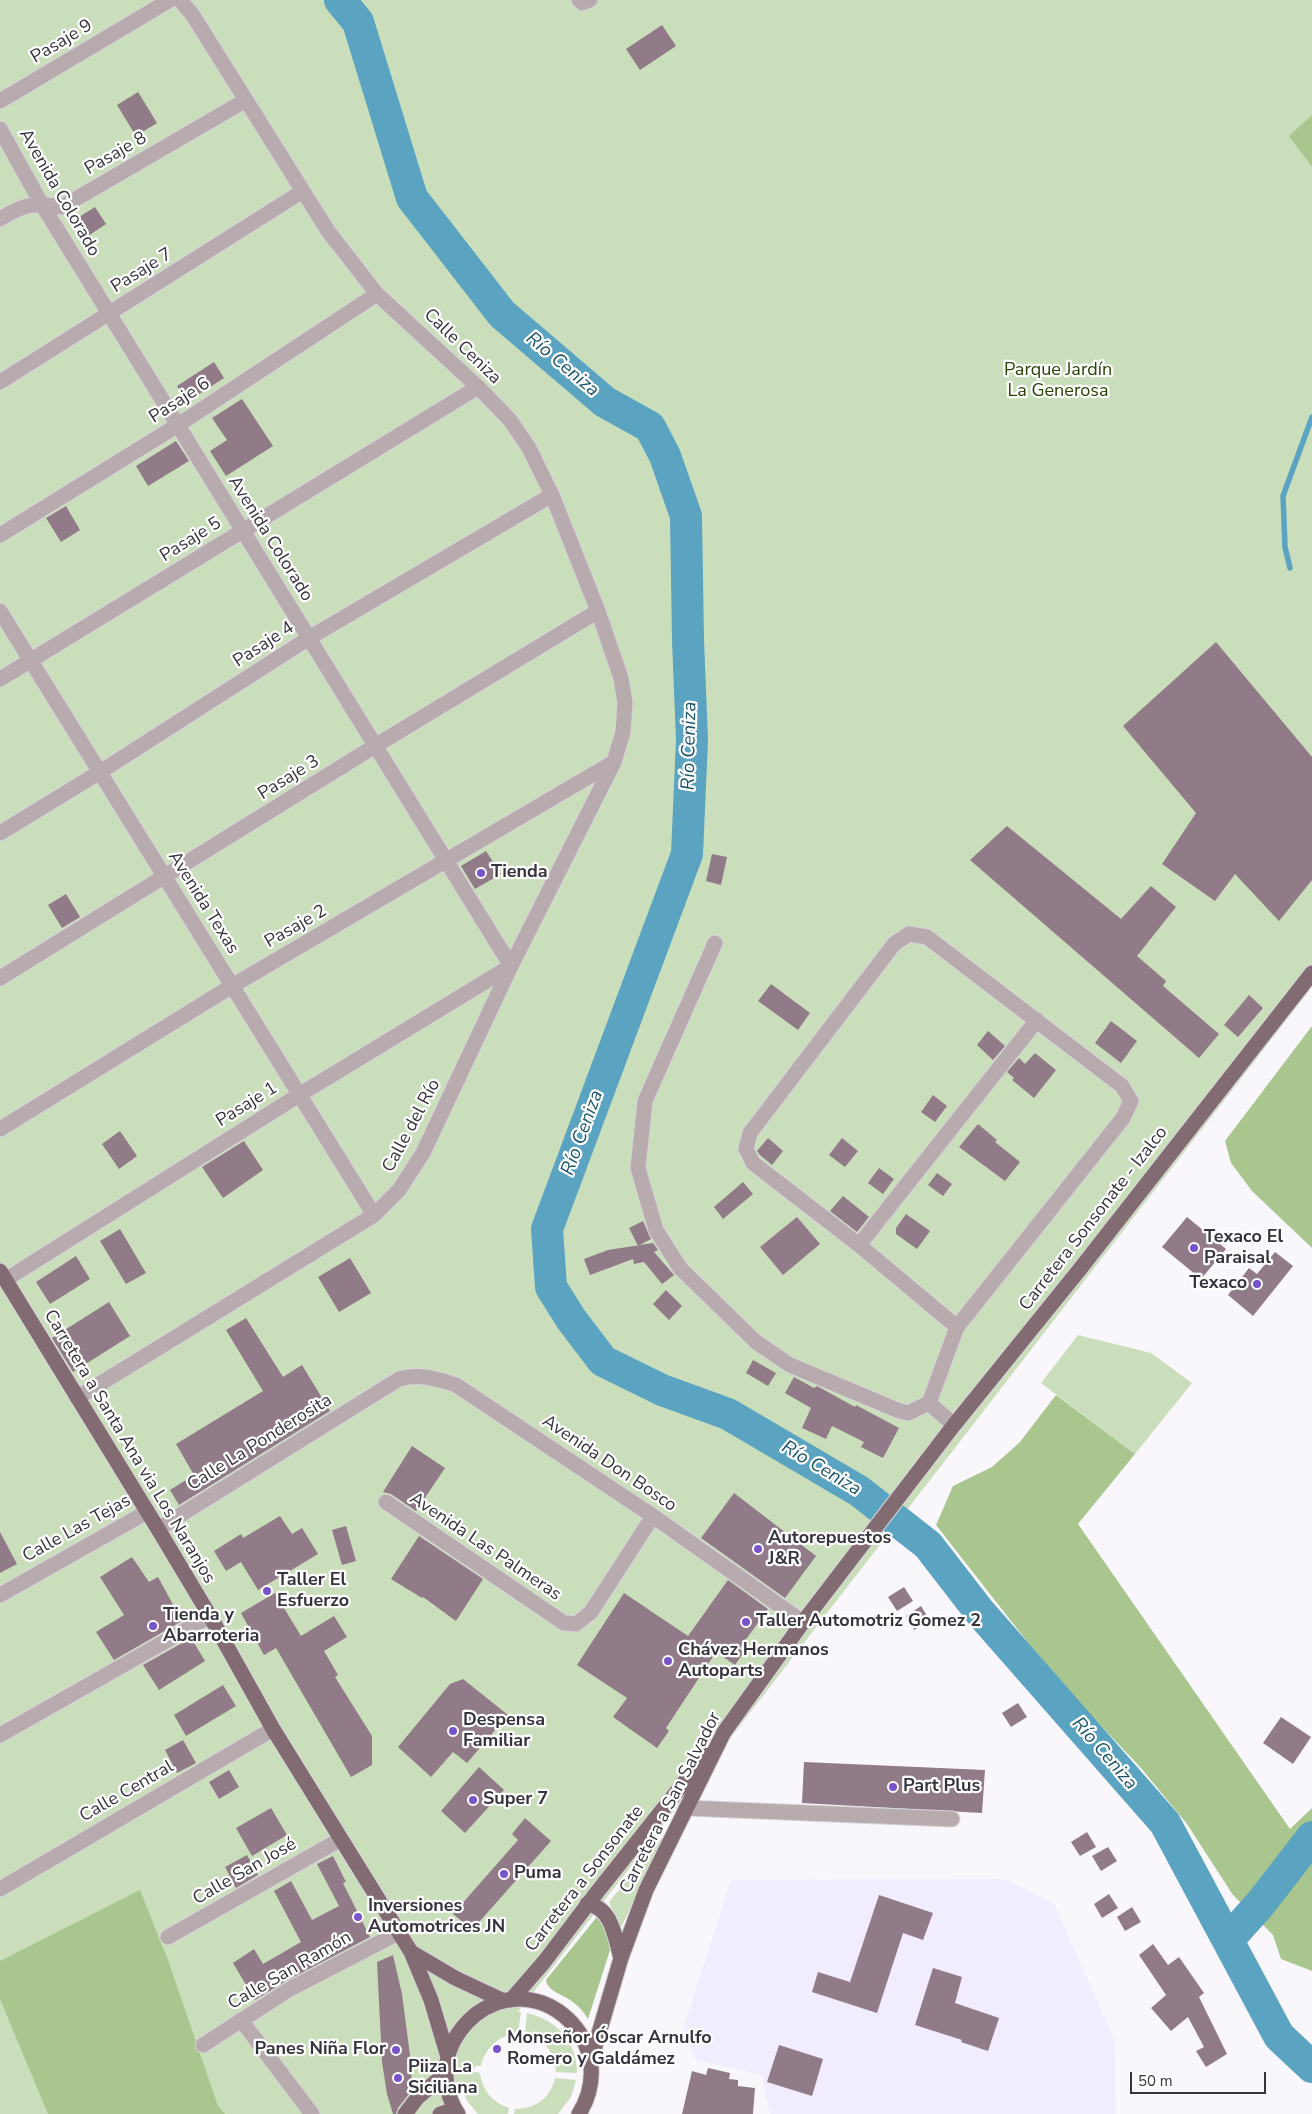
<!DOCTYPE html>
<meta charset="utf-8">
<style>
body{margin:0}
#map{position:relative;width:1312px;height:2114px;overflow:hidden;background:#f9f7fc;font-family:"Nunito Sans",sans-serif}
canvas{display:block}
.scale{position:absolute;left:1130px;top:2072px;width:136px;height:22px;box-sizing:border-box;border:2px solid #36333d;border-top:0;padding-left:6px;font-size:15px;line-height:18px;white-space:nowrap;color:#36333d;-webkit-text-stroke:4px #fff;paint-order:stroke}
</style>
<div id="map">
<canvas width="1312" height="2114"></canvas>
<div class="scale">50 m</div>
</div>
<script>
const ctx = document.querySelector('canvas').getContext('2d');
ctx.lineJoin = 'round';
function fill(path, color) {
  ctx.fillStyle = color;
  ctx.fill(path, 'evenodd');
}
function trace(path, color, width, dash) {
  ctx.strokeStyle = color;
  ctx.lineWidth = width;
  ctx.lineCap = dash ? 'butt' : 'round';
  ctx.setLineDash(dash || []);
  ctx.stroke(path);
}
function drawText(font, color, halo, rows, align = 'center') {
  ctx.font = font + ' "Nunito Sans",sans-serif';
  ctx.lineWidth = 4.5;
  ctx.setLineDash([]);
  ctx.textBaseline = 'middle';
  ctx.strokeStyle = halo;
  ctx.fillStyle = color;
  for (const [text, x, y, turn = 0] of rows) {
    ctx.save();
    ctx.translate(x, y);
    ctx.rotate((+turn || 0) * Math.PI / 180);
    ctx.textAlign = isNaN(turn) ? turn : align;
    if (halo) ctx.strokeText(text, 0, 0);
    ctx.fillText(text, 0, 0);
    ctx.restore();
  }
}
fill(new Path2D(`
 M1005,1879L1054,1904L1115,2041L1116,2114H770L762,2075L696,2060L683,2030L731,1880Z`), '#f2ecff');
fill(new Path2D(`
 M0,0H1312V987L518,2012H521L518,2033C499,2035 485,2048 481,2066H476L471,2071L480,2073C482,2090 492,2102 509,2108L508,2114H478L467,2101L460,2084L435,2114H0Z
 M1078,1335L1151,1353L1192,1383L1135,1454L1041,1383Z
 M666,1833H667L652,1860L622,1926H619L609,1902Z
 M527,2013C557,2020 577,2042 577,2073L556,2072C555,2052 543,2038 525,2034Z
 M555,2078L576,2080L571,2097L558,2114H514L515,2109C535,2109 551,2098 555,2078Z`), '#cbdebb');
fill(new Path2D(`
 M1312,115V167L1289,136Z
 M1312,1026V1248L1252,1191L1231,1163L1225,1141Z
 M1056,1395L1135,1454L1078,1524L1290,1829L1312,1808V1971L1281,1959L1273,1935L1233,1895L1187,1824L1141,1768L1087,1711L1033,1649L936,1525L953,1486L992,1467L1020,1442Z
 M140,1890L169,1963L218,2106L225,2114H48L0,1999V1961Z
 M596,1918H599L608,1935L610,1950L588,2019C584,2013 580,2007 574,2003C566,1995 547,1992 546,1980Z`), '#a8c68d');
trace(new Path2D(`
 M1290,568L1285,547L1283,496L1312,417`), '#5aa3c1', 5.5);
trace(new Path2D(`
 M340,0L358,22L412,198L502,314L605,402L650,427L665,456L686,516L688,640L692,740L687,854L547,1229L551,1287L571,1319L603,1361L662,1390L728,1414L859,1491L928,1545L979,1611L1165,1823L1279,2036L1312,2067
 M1228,1940L1261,1903L1312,1837`), '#5aa3c1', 32);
fill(new Path2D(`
 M662,25L676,46L640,70L626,49Z
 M138,92L157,123L136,136L117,105Z
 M95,207L106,224L85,238L74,220Z
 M214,362L224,378L187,402L177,386Z
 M242,399L273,446L226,476L210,451L227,440L212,418Z
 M176,441L189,461L148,486L136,466Z
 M66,506L80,530L61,542L46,518Z
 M1216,642L1312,757V880L1279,921L1235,874L1215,901L1162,864L1196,813L1123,726Z
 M1007,826L1121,919L1151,886L1176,907L1137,956L1166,981L1163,986L1219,1034L1199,1058L970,860Z
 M486,851L501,874L475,889L461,866Z
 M712,854L727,857L721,885L706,881Z
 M66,894L80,917L62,928L48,905Z
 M771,984L810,1013L798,1030L758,1001Z
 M1249,995L1263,1008L1238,1037L1224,1025Z
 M1111,1021L1137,1041L1121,1063L1095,1043Z
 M988,1031L1005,1046L993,1060L977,1045Z
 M1035,1053L1056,1070L1034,1098L1012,1080L1014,1078L1007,1072L1019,1058L1025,1064Z
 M933,1095L947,1106L935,1122L921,1112Z
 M978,1124L997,1140L995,1142L1020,1162L1005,1181L959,1147Z
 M120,1131L137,1156L119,1169L102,1144Z
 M768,1138L783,1151L772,1165L760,1155L757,1151Z
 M842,1138L858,1151L845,1167L829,1155Z
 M244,1141L263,1170L223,1198L202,1167Z
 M879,1168L894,1179L883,1194L868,1183Z
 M937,1173L952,1184L943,1196L928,1185Z
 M743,1182L753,1194L723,1219L714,1207Z
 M843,1196L869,1217L857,1232L830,1211Z
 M906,1214L930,1231L917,1249L896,1234V1228Z
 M797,1217L820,1244L783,1275L760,1247Z
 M1187,1217L1226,1249L1201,1279L1162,1247Z
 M643,1221L651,1239L638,1246L629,1228Z
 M120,1229L146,1273L126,1284L100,1241Z
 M653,1243L658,1250L654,1252L674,1275L662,1284L644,1262L634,1264L633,1259L590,1275L584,1259L608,1250Z
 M1275,1252L1293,1266L1253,1316L1228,1295L1249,1268L1257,1274Z
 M76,1256L90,1279L50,1304L36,1282Z
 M350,1258L371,1293L339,1312L318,1277Z
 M666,1290L682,1306L669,1320L653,1304Z
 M109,1302L130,1336L73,1372L52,1338Z
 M246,1318L283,1377L302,1365L330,1411L179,1505L170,1490L194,1475L176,1444L263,1391L226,1330Z
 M753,1360L776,1373L768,1386L746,1373Z
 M794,1377L814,1388L817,1386L855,1407L856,1405L899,1428L883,1458L861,1447L864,1442L832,1426L826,1439L802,1428L811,1408L785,1393Z
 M412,1446L445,1468L416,1511L391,1494L383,1492Z
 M734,1493L816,1556L785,1598L701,1538Z
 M280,1516L292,1534L302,1528L318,1554L258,1590L241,1562L226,1571L214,1551L241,1534L243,1538Z
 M346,1526L356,1561L342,1565L332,1530Z
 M0,1532L17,1564L0,1573Z
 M419,1536L483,1579L456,1621L423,1597L422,1598L391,1579Z
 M132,1557L149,1582L158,1577L182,1621L114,1660L96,1632L124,1615L100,1577Z
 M728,1580L768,1609L739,1649L744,1652L735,1665L716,1652L666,1728L669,1731L657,1748L613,1717L627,1698L577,1665L624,1593L688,1636Z
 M904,1587L913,1601L897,1611L888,1597Z
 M275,1593L301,1636L334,1616L347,1637L324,1651L338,1675L335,1677L372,1736V1765L351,1777L276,1648L264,1655L241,1613Z
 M921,1606L930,1621L914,1630L906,1616Z
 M191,1638L205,1661L159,1690L143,1665Z
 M463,1679L508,1715L467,1763L453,1752L431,1777L398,1747L450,1684Z
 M223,1685L236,1706L186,1736L174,1715Z
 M1018,1703L1027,1717L1011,1727L1002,1713Z
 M1281,1717L1311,1737L1293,1764L1263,1743Z
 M183,1740L196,1763L177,1773L165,1750Z
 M804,1762L985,1770L982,1813L802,1803Z
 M479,1767L504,1790L465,1833L441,1811Z
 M229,1770L239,1787L219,1799L209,1782Z
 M271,1808L287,1835L252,1856L236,1828Z
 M525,1818L551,1841L472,1930L453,1914L518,1840L512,1834Z
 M1087,1832L1096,1847L1080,1856L1071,1842Z
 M1108,1847L1117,1861L1101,1871L1092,1856Z
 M247,1855L258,1875L236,1888L225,1867Z
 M333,1856L346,1882L343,1883L370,1937L286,1981L255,2000L233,1963L254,1949L263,1964L301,1942L274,1891L291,1881L312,1920L339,1906L317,1864Z
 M1109,1894L1118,1908L1102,1918L1094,1904Z
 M879,1895L933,1913L923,1940L903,1933L877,2013L812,1992L818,1972L850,1982Z
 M1132,1907L1141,1922L1125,1931L1117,1917Z
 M1153,1944L1168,1965L1179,1957L1204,1993L1199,1997L1227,2054L1206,2067L1196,2051L1204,2047L1188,2017L1171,2031L1151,2008L1166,1995L1139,1955Z
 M393,1955L402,1994L411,2063L412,2090L398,2108L396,2114H393L387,2094L382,2062L377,1962Z
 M933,1968L962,1977L955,2003L999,2018L988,2051L961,2042L962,2040L915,2025Z
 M779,2045L823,2059L812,2096L767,2082Z
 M708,2068L730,2073L729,2079L738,2080V2086L755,2088L753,2114H682L692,2071L706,2075Z`), '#917b88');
const minor = new Path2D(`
 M579,0L582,3L590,0
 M0,101L170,0
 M0,129L41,203L511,966L299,1095L5,1280
 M0,219C24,204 34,202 62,207L246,100
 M0,382L303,191
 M0,535L178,425L377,294
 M0,611L374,1215
 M0,679L478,387
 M0,833L100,772L309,638L552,495
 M715,943L645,1101L638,1168L656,1230L680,1268L756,1342L790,1365L897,1410L908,1413L929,1403
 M0,978L375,746L598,611
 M0,1129L232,986L614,762
 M859,1245L1037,1020
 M77,1398L374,1215L399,1190L423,1153L511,966L614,762L623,732L625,703L621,678L598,611L552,495L529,448L510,420L478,387L377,294L328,231L192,14L180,0
 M954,1425L929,1403L957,1327L1123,1118L1131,1101L1122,1086L927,937L909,934L894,944L750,1133L746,1149L753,1163L859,1245L957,1327
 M386,1502L564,1623L576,1624L591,1612L653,1516
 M158,1529L399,1379C419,1373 437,1379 456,1385L653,1516L803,1622
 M0,1595L147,1512
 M0,1735L210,1616
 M686,1808L952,1819
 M0,1889L273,1729
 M168,1937L341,1839
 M241,2020L312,2114
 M203,2045L290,1989L398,1933`);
const major = new Path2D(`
 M0,1271L158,1529L210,1616L273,1729L411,1952L431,2000L448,2057
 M587,1904C612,1907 615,1938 621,1958
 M411,1952L455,1978L504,2001
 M511,2000L544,1962L594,1896L706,1755
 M591,2060L621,1958L646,1890L724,1732L803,1622L954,1425L1080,1269L1312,973
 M405,2114L418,2097L446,2073
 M440,2114L455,2109
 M458,2114C446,2096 443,2073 449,2052C454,2037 463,2025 475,2015C539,1965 623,2042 579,2114`);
trace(minor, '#d6d4da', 17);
trace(major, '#d6d4da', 17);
trace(minor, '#b8abae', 15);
trace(major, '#826c71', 15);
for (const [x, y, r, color] of [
 [481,873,5,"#7853cc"],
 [1194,1248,5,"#7853cc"],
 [1257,1284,5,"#7853cc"],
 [758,1549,5,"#7853cc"],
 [267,1591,5,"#7853cc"],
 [746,1622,5,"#7853cc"],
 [153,1626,5,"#7853cc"],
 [668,1661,5,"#7853cc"],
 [453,1731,5,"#7853cc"],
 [893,1787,5,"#7853cc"],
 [473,1800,5,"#7853cc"],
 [504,1874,5,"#7853cc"],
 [358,1917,5,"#7853cc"],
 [497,2049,5,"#7853cc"],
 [396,2050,5,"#7853cc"],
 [398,2078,5,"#7853cc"]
]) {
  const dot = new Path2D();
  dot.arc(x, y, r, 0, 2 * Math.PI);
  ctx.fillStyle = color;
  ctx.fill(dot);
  trace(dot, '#fff', 2);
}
drawText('18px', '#36333d', '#fff', [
 ["Pasaje 9",62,42,-31],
 ["Pasaje 8",116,154,-30],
 ["Avenida Colorado",59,193,60],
 ["Pasaje 7",142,271,-32],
 ["Calle Ceniza",462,347,44],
 ["Pasaje 6",180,401,-33],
 ["Avenida Colorado",270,539,58],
 ["Pasaje 5",191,540,-32],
 ["Pasaje 4",264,645,-33],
 ["Pasaje 3",289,778,-32],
 ["Avenida Texas",203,903,58],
 ["Pasaje 2",296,927,-30],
 ["Pasaje 1",247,1105,-32],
 ["Calle del Río",412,1126,-62],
 ["Carretera Sonsonate - Izalco",1094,1219,-52],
 ["Calle La Ponderosita",260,1443,-32],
 ["Carretera a Santa Ana via Los Naranjos",129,1447,59],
 ["Avenida Don Bosco",609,1464,34],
 ["Calle Las Tejas",77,1529,-29],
 ["Avenida Las Palmeras",485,1547,34],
 ["Calle Central",127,1792,-30],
 ["Carretera a San Salvador",671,1803,-63],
 ["Calle San José",245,1872,-30],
 ["Carretera a Sonsonate",585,1879,-52],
 ["Calle San Ramón",290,1971,-30]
]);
drawText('18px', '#274202', '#fff', [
 ["Parque Jardín",1058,371],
 ["La Generosa",1058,392]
]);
drawText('bold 18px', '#36333d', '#fff', [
 ["Tienda",491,873],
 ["Texaco El",1204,1238],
 ["Paraisal",1204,1259],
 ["Texaco",1247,1284,"right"],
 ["Autorepuestos",768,1539],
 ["J&R",768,1560],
 ["Taller El",277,1581],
 ["Esfuerzo",277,1602],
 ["Tienda y",163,1616],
 ["Abarroteria",163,1637],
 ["Taller Automotriz Gomez 2",756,1622],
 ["Chávez Hermanos",678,1651],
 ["Autoparts",678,1672],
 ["Despensa",463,1721],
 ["Familiar",463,1742],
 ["Part Plus",903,1787],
 ["Super 7",483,1800],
 ["Puma",514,1874],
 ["Inversiones",368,1907],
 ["Automotrices JN",368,1928],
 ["Monseñor Óscar Arnulfo",507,2039],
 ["Romero y Galdámez",507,2060],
 ["Panes Niña Flor",386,2050,"right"],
 ["Piiza La",408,2068],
 ["Siciliana",408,2089]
], 'left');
drawText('italic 19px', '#1c566c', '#fff', [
 ["Río Ceniza",562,365,40],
 ["Río Ceniza",690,746,-89],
 ["Río Ceniza",583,1133,-70],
 ["Río Ceniza",821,1469,31],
 ["Río Ceniza",1104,1754,49]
]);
</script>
